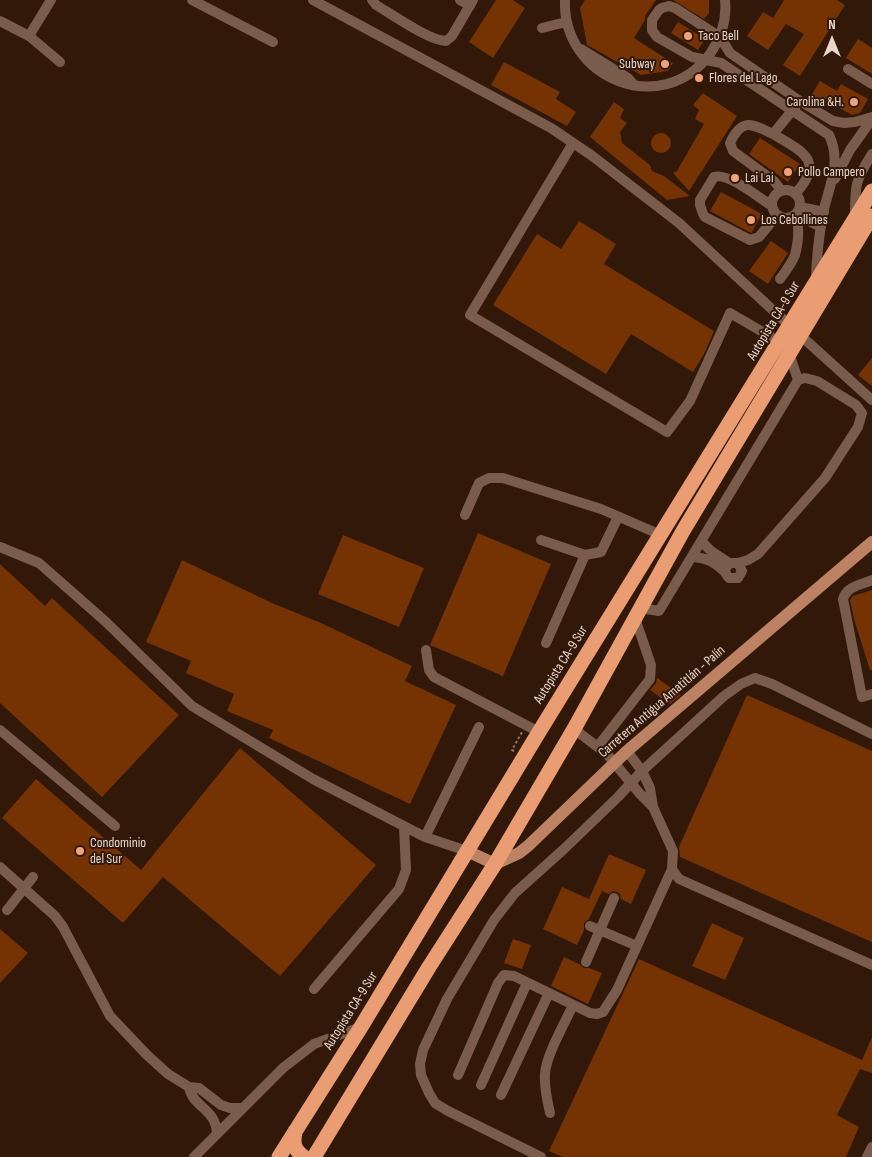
<!DOCTYPE html>
<meta charset="utf-8">
<style>
body{margin:0}
#map{position:relative;width:872px;height:1157px;overflow:hidden;background:#311809;font-family:"Sofia Sans Condensed",sans-serif}
canvas{display:block}
.north{position:absolute;left:807px;top:15px;width:50px;height:50px;-webkit-text-stroke:4px #311809;paint-order:stroke;rotate:0deg;font-size:14px;font-weight:700;line-height:20px;text-align:center;color:#e8d6cd}
.north::after{content:'';display:block;margin:auto;width:18px;height:22px;background:#e8d6cd;clip-path:polygon(50% 0,100% 100%,50% 72%,0 100%)}
</style>
<div id="map">
<canvas width="872" height="1157"></canvas>
<div class="north">N</div>
</div>
<script>
const ctx = document.querySelector('canvas').getContext('2d');
ctx.lineJoin = 'round';
function fill(path, color) {
  ctx.fillStyle = color;
  ctx.fill(path, 'evenodd');
}
function trace(path, color, width, dash) {
  ctx.strokeStyle = color;
  ctx.lineWidth = width;
  ctx.lineCap = dash ? 'butt' : 'round';
  ctx.setLineDash(dash || []);
  ctx.stroke(path);
}
function drawText(font, color, halo, rows, align = 'center') {
  ctx.font = font + ' "Sofia Sans Condensed",sans-serif';
  ctx.lineWidth = 4;
  ctx.setLineDash([]);
  ctx.textBaseline = 'middle';
  ctx.strokeStyle = halo;
  ctx.fillStyle = color;
  for (const [text, x, y, turn = 0] of rows) {
    ctx.save();
    ctx.translate(x, y);
    ctx.rotate((+turn || 0) * Math.PI / 180);
    ctx.textAlign = isNaN(turn) ? turn : align;
    if (halo) ctx.strokeText(text, 0, 0);
    ctx.fillText(text, 0, 0);
    ctx.restore();
  }
}
fill(new Path2D(`
 M496,0H513L525,8L493,58L469,42Z
 M585,0H656L645,16V20L634,38L673,63L668,71L641,75L587,45L580,8Z
 M673,0H709V13L704,19Z
 M784,0H837L845,5L800,76L783,65L804,34L786,24L768,50L747,36L763,12L773,18Z
 M678,22L705,39L698,50L671,33Z
 M858,39L872,48V74L846,58Z
 M504,62L560,92L556,99L576,112L567,126L491,85Z
 M820,81L837,91L841,84L868,99L860,113L852,115L829,102L825,108L809,99Z
 M703,93L737,116L689,191L673,173L677,171L704,124L695,119L699,110L693,105Z
 M614,102L624,109L620,118L627,123L620,132L622,143L650,165L652,171L664,176L690,196L667,200L590,137Z
 M651 143a10 10 0 1 1 20 0a10 10 0 1 1-20 0Z
 M760,138L800,164L788,182L749,154Z
 M721,192L762,214L752,232L751,233L710,211Z
 M579,221L616,244L604,264L714,331L704,354L693,372L631,334L606,374L493,305L537,234L561,249Z
 M771,241L788,253L768,284L749,271Z
 M872,358V386L858,375Z
 M478,533L551,564L503,676L430,645Z
 M343,535L424,568L399,627L318,594Z
 M182,560L272,603L321,623L412,666L405,681L456,705L410,804L269,738L273,730L227,711L234,694L186,673L191,661L146,642Z
 M0,564L45,606L52,598L179,715L102,797L0,703Z
 M872,590V670H870L854,619L850,600L853,596Z
 M657,678L681,695L670,704L650,690L656,683Z
 M747,695L872,751V942L680,857L679,847Z
 M240,748L376,865L280,976L163,877L123,923L2,818L36,779L141,870Z
 M609,854L646,870L631,904L621,899L620,894L617,892L613,891L609,894L602,891L589,919L584,923V930L577,945L543,929L562,887L589,899Z
 M712,923L744,938L725,980L692,966Z
 M0,929L28,953L0,983Z
 M513,939L531,945L522,969L504,963Z
 M564,957L579,964L584,968H589L602,973L588,1004L551,986Z
 M639,959L862,1060L872,1037V1073L860,1069L837,1115L859,1127L846,1157H563L549,1151Z`), '#753303');
trace(new Path2D(`
 M514,751L512,750L522,732`), '#907b6f', 2, [2.5, 2.5]);
trace(new Path2D(`
 M192,0L273,42
 M313,0L551,128L591,155L679,223L790,326
 M372,0L376,5C393,15 428,40 446,41L452,36L473,0
 M460,0L470,6
 M565,0C562,79 662,119 710,54C721,38 727,19 725,0
 M0,21L29,36L60,62
 M542,28L566,22
 M29,36L51,0
 M581,49L628,78L634,85
 M848,69L872,84
 M773,134C752,124 742,117 730,143L733,151L774,181L781,190
 M573,143L470,315L667,432L690,401L730,313L780,342
 M835,179L850,150L872,119
 M772 204a14 14 0 1 1 28 0a14 14 0 1 1-28 0Z
 M796,193C826,160 801,151 773,134L796,106
 M772,206C759,198 728,172 714,177L700,200V205L703,214L705,217L750,240L759,237L777,215
 M800,207L824,212
 M797,213L803,218L821,227
 M855,216C855,185 855,181 872,154
 M780,279C785,272 792,263 795,255C798,243 800,226 795,215
 M816,282C816,258 819,236 823,213C829,187 842,161 829,135L721,63L692,57L657,37L652,30V20L659,10L662,8L669,6L675,8L720,37L730,53L800,101L833,121L844,123L855,122L872,117
 M800,335L872,400
 M465,515L479,483L489,478H503L601,509L661,535
 M541,540L585,555L601,552L618,517
 M702,542L711,551L729,563H738L742,571L738,578H729L724,571L729,563
 M0,547L39,563L106,622L192,706L313,779L425,837L467,851
 M693,557C707,558 714,562 724,571
 M738,563L748,560L758,554L825,478L858,427L862,413L856,405L817,381L805,378L798,380
 M872,580C861,585 847,586 843,599L862,697L872,694
 M640,608L659,611L798,380L789,353
 M546,643L585,555
 M426,650L429,670L434,677L539,732
 M574,729L607,754L640,794L653,807
 M0,730L115,826
 M598,746L650,679L651,665L635,618
 M425,837L479,727
 M0,867L55,916L63,927L110,1016L147,1055L168,1074L189,1087L199,1088L221,1105L230,1108H242
 M672,869L679,879L872,965
 M7,910L33,877
 M590,926L637,946
 M586,962L614,898
 M314,989L399,889L406,870L404,827
 M458,1075L498,983L504,975L514,976L590,1013L597,1014L603,1012L617,990L672,869L673,851L653,807L650,788L642,771L627,751
 M481,1085L527,983
 M189,1087C193,1108 216,1108 217,1134
 M501,1095L549,993
 M550,1113C547,1100 544,1087 545,1074C546,1055 565,1023 573,1005
 M194,1157L283,1068L314,1044L361,1027
 M541,1157L448,1111L435,1103L429,1093L421,1075L420,1064L423,1050L447,999L494,920L515,893L564,849L618,797L642,771L724,696L741,684L755,678L772,684L872,734
 M867,1157L872,1147`), '#7a5c4c', 10);
trace(new Path2D(`
 M467,851L495,864L519,853L528,846L627,751L872,542`), '#bd8263', 12);
trace(new Path2D(`
 M295,1131C293,1143 293,1149 304,1157
 M279,1157L361,1027L539,732L872,191
 M314,1157L429,967L495,864L574,729L683,531L872,216`), '#ea9c73', 15);
for (const [x, y, r, color] of [
 [688,36,5,"#f0a279"],
 [665,64,5,"#f0a279"],
 [699,78,5,"#f0a279"],
 [854,102,5,"#f0a279"],
 [788,172,5,"#f0a279"],
 [735,178,5,"#f0a279"],
 [751,220,5,"#f0a279"],
 [80,851,5,"#f0a279"]
]) {
  const dot = new Path2D();
  dot.arc(x, y, r, 0, 2 * Math.PI);
  ctx.fillStyle = color;
  ctx.fill(dot);
  trace(dot, '#311809', 2);
}
drawText('14px', '#e8d6cd', '#311809', [
 ["Taco Bell",698,36],
 ["Subway",655,64,"right"],
 ["Flores del Lago",709,78],
 ["Carolina &H.",844,102,"right"],
 ["Pollo Campero",798,172],
 ["Lai Lai",745,178],
 ["Los Cebollines",761,220],
 ["Condominio",90,843],
 ["del Sur",90,859]
], 'left');
drawText('14px', '#e8d6cd', '#311809', [
 ["Autopista CA-9 Sur",774,321,-59],
 ["Autopista CA-9 Sur",561,665,-58],
 ["Carretera Antigua Amatitlán - Palín",662,702,-41],
 ["Autopista CA-9 Sur",351,1011,-58]
]);
</script>
